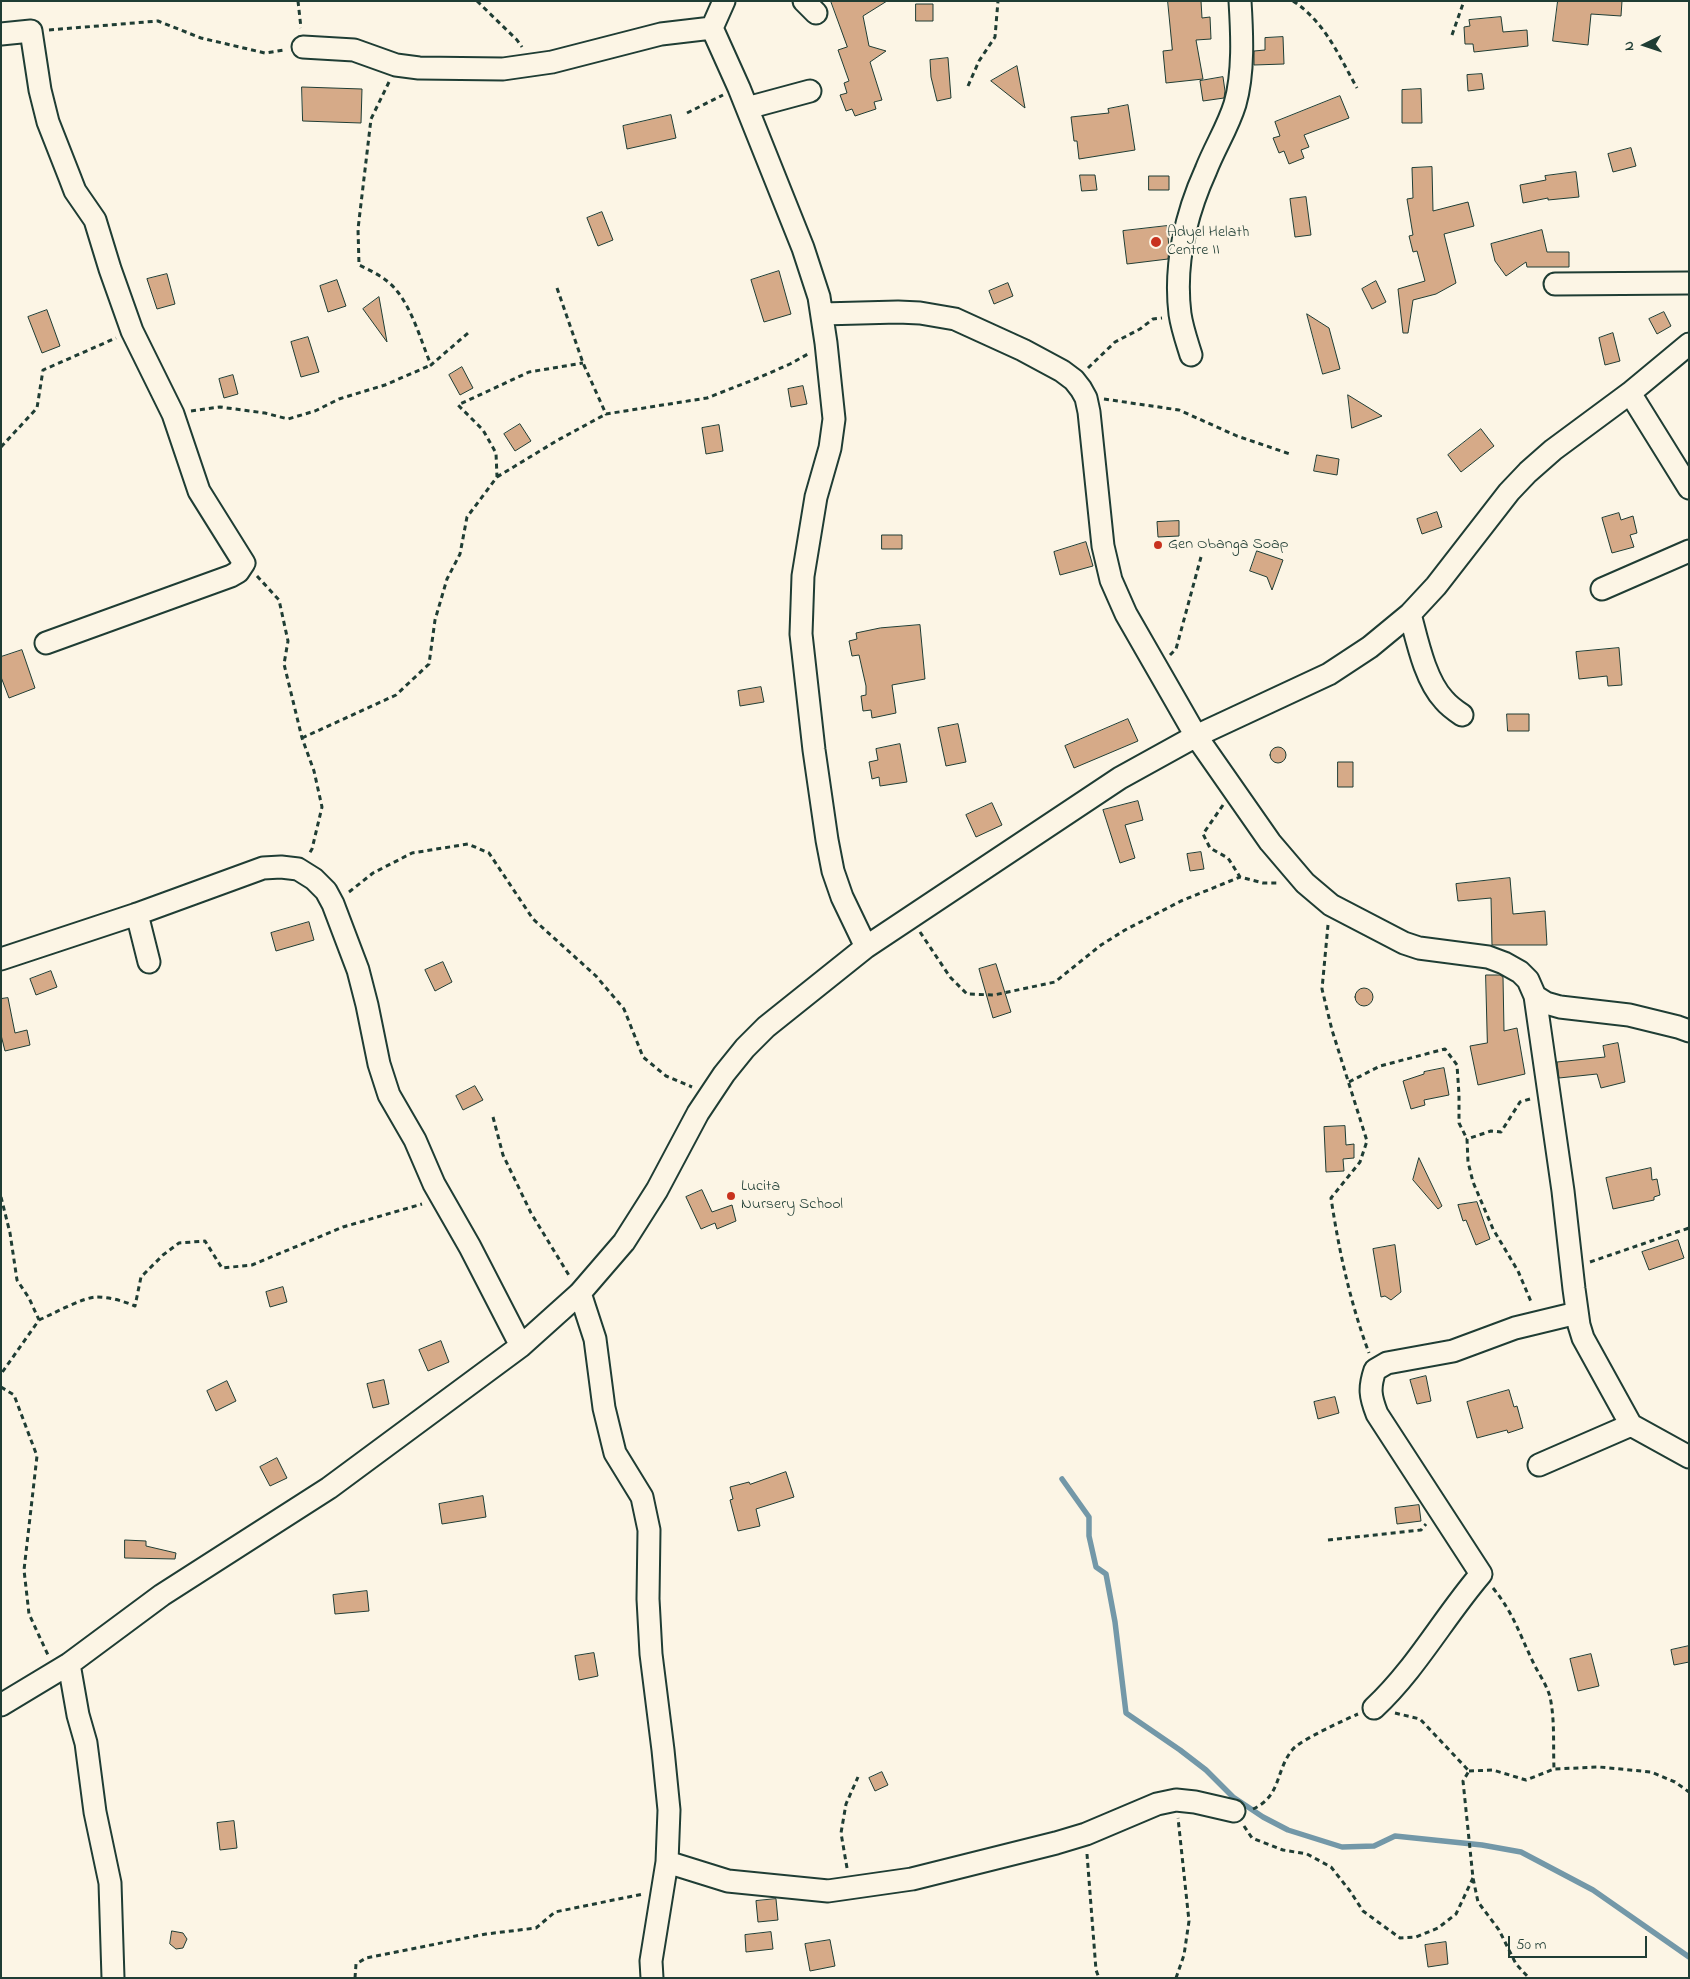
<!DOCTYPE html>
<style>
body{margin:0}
#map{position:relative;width:1690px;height:1979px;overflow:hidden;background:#fcf5e5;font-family:"Indie Flower",sans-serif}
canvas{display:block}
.frame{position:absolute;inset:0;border:2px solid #1f3d34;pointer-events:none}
.north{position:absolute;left:1620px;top:20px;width:50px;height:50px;-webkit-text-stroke:4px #fcf5e5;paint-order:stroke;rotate:266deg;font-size:14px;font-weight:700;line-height:20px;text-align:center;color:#1f3d34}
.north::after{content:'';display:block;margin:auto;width:18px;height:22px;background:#1f3d34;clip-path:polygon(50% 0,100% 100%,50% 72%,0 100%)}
.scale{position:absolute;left:1508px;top:1936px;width:139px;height:22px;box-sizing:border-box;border:2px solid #1f3d34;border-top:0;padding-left:6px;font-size:15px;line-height:18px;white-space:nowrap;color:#1f3d34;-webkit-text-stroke:4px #fcf5e5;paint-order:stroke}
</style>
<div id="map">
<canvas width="1690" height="1979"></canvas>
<div class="frame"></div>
<div class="north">N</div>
<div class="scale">50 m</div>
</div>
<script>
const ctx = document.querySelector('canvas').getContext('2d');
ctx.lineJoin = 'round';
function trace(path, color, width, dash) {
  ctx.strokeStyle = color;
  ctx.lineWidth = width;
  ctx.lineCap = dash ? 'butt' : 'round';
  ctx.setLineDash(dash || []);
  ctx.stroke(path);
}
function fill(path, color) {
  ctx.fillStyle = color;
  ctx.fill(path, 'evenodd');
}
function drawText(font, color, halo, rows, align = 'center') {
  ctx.font = font + ' "Indie Flower",sans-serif';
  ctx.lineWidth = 4;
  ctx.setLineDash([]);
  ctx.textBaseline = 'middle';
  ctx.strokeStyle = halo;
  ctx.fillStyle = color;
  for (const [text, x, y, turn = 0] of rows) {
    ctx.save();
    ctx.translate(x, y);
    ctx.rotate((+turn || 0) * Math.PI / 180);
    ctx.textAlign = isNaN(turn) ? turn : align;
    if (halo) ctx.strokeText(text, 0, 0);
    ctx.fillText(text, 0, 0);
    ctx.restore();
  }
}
trace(new Path2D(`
 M1062,1479L1089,1517V1536L1096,1567L1106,1574L1115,1622L1126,1713L1180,1750L1206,1770L1233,1797L1263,1817L1288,1830L1342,1847L1374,1846L1395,1836L1482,1845L1521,1852L1593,1890L1689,1957`), '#7398a8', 5.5);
const building = new Path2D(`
 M831,1H887L863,16L869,46L886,51L870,62L882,100L874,102L876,109L855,116L852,109L846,111L840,95L847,93L844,83L849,81L838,50L847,47Z
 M1168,1H1201L1202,18L1210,17L1211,39L1196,40L1203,79L1166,83L1163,51L1172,50Z
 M1558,1H1622L1621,16L1591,14L1588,45L1553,41Z
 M916,4H933V21H916Z
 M1501,17L1503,32L1527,30L1528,46L1474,52L1473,44H1465L1464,27L1470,26L1469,20Z
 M1283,37L1284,64L1254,65V51L1265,50V38Z
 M948,58L951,98L937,101L931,77L930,60Z
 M1017,66L1025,108L991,81Z
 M1482,74L1484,89L1468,91L1467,75Z
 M1223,77L1225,91L1224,98L1203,101L1200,81Z
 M302,87L362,89L361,123L303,121Z
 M1421,89L1422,123H1402V90Z
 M1340,96L1349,118L1304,135L1309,147L1301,150L1304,158L1289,164L1284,151L1279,153L1273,138L1280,136L1275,122Z
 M1128,105L1135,150L1079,159L1077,141H1074L1071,117L1109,113L1108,109Z
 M671,115L676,138L627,149L623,126Z
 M1631,148L1636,166L1613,172L1608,154Z
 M1432,167L1433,211L1468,202L1474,226L1444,234L1456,283L1436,294L1413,300L1408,333H1403L1398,289L1425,281L1417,251L1413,252L1409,236L1413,235L1407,199L1413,198L1412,168Z
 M1576,172L1579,197L1548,200V198L1523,203L1520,185L1546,180L1545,176Z
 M1080,175H1095L1097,190L1082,191Z
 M1149,176H1169V190H1149Z
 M1306,197L1311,235L1295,237L1290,199Z
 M602,212L613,240L598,246L587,218Z
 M1167,226L1169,247L1168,259L1127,264L1123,231Z
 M1542,230L1547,252H1569V267H1527L1526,262L1506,276L1495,261L1491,244Z
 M779,271L791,314L764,322L751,280Z
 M167,274L175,304L157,309L147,279Z
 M337,280L346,306L328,312L320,286Z
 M1376,281L1386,302L1372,309L1362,289Z
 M1008,283L1013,296L994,304L989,291Z
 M379,297L387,342L363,309Z
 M47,310L60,346L42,353L28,317Z
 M1664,312L1671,326L1657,334L1649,319Z
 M1307,314L1329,328L1340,369L1323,374Z
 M1613,333L1620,361L1605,365L1599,338Z
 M308,337L319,372L301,377L291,342Z
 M462,367L473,388L460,395L449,375Z
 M233,375L238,394L224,398L219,379Z
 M803,386L807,404L791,407L788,389Z
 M1348,395L1382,416L1352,428Z
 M520,424L531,441L515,451L504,434Z
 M719,425L723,451L706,454L702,428Z
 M1481,429L1494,446L1461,472L1448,455Z
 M1317,455L1339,459L1337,475L1314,471Z
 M1437,512L1442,527L1422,534L1417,519Z
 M1619,513L1621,520L1633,516L1637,533L1630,535L1634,547L1612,553L1602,518Z
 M1179,521V536L1158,537L1157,522Z
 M882,535H902V549H882Z
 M1086,542L1093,566L1060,575L1054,552Z
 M1257,551L1283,560L1272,590L1267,577L1250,571Z
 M920,625L925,679L892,685L896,713L872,718L871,710L863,711L861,696L866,695V686L859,655L852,656L849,641L857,639L856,633L880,628Z
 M1619,648L1622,685L1608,686L1607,676L1579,679L1576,652Z
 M22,650L35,688L9,698L1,677V657Z
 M761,687L764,702L740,706L738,691Z
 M1507,714H1529V731H1508Z
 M1128,719L1138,741L1074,768L1065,746Z
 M958,724L966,762L946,766L938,728Z
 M900,744L907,782L880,786L879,777L872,779L869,762L878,760L876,749Z
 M1270 755a8 8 0 1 1 16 0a8 8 0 1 1-16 0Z
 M1338,762H1353V787H1338Z
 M1138,801L1143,820L1125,825L1135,858L1120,863L1103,810Z
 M992,803L1002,825L976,837L966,815Z
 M1201,852L1204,869L1190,871L1187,854Z
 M1510,878L1513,914L1545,911L1547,945H1492L1491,898L1458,901L1456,884Z
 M309,922L314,940L276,951L271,933Z
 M443,962L452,982L435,991L425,970Z
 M996,964L1011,1012L993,1018L979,969Z
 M51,971L57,987L36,995L30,979Z
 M1486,975H1500L1503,977L1504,1031L1517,1028L1525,1074L1478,1085L1470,1046L1487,1043Z
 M1355 997a9 9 0 1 1 18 0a9 9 0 1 1-18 0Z
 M8,998L15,1033L27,1030L30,1045L5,1051L1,1035V999Z
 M1618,1043L1625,1082L1601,1088L1597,1074L1559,1078L1557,1062L1605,1057L1603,1046Z
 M1444,1068L1449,1095L1424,1100L1425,1105L1411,1109L1403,1081L1424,1074V1072Z
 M475,1086L483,1100L463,1110L456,1096Z
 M1345,1126L1346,1145L1354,1144V1158L1343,1159L1344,1171L1326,1172L1324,1127Z
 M1419,1158L1442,1206L1438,1209L1413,1180Z
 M1651,1168L1652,1180L1657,1179L1660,1195L1654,1197V1200L1613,1209L1606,1178Z
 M702,1190L712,1212L732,1205L736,1221L717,1229L715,1223L701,1229L686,1197Z
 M1477,1202L1490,1239L1476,1245L1466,1220L1463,1221L1458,1205Z
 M1678,1240L1684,1258L1649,1270L1642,1252Z
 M1395,1245L1401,1292L1391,1300L1385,1296L1381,1297L1373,1249Z
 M283,1287L287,1302L270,1307L266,1292Z
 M441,1341L449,1362L428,1371L419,1350Z
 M1426,1376L1431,1401L1417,1404L1410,1380Z
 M384,1380L389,1404L373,1408L367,1384Z
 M227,1381L236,1401L216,1411L207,1391Z
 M1509,1390L1514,1407L1517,1406L1523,1428L1508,1433L1507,1430L1477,1438L1467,1402Z
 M1335,1397L1339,1413L1318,1419L1314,1402Z
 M277,1458L287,1478L270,1486L260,1467Z
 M786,1472L794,1497L756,1509L760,1526L738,1531L730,1500L733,1499L730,1487L749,1482L750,1484Z
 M483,1496L486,1517L442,1524L439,1504Z
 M1419,1505L1421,1521L1397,1524L1395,1508Z
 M125,1540L146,1541V1546L176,1553L175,1559L125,1558Z
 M367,1591L369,1611L335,1614L333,1595Z
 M1689,1646V1662L1674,1665L1671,1650Z
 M594,1653L598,1676L579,1680L575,1656Z
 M1591,1654L1599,1686L1578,1691L1570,1659Z
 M882,1772L888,1785L875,1791L869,1778Z
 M234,1821L237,1848L220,1850L217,1823Z
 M776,1899L778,1920L758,1922L756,1901Z
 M172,1931L183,1933L187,1939L183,1948L176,1949L170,1944Z
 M771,1932L773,1949L746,1952L745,1935Z
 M830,1940L835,1966L810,1971L805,1944Z
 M1446,1942L1448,1964L1428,1967L1425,1945Z`);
fill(building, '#d6aa88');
trace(building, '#1f3d34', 1);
const minor = new Path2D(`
 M724,1L712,28L739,88L803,248L819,297L826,343L834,419L830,448L816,497L803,576L801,634L814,750L827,840L833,871L842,897L866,947
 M804,1L816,13
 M1,34L31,31L40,90L48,122L70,178L75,191L95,220L110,269L132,331L173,414L199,491L244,563L238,572L231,576L46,643
 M303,47L354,50L396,65L419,68L503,69L552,62L661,34L712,28
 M747,108L810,91
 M1555,284L1689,283
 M822,314L898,312L920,313L955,319L1023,350L1062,371L1074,380L1081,389L1086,398L1089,412L1103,546L1111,580L1126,614L1196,736L1270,842L1305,883L1331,905L1404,943L1419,948L1488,957L1504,963L1520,972L1528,980L1535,996L1546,1003L1560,1007L1629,1015L1678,1027L1689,1031
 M1191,355C1187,342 1182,328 1180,314C1174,265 1186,214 1206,170C1215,147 1228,127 1235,104C1244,73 1242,33 1240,1
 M1630,393L1689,488
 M1602,589L1689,551
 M1410,614C1417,640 1425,680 1444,700C1449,706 1456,711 1462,715
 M137,914L149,962
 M1,959L137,914L263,868L281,867L298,869L314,879L326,891L333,904L358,970L367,1005L379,1064L389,1095L415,1140L434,1184L470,1247L521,1346
 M1535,996L1563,1191L1574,1289L1579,1325L1583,1338L1631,1425L1689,1457
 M580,1293L595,1339L604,1408L615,1453L642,1497L649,1530L648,1599L651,1654L663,1750L669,1810L667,1862L651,1961L652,1978
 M1539,1465L1631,1425
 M69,1664L78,1715L86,1743L95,1812L110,1883L113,1978
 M1,1705L69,1664L162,1595L329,1488L521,1346L580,1293L624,1242L657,1190L698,1113L724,1074L745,1048L766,1027L866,947L1120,778L1196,736L1329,674L1370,647L1410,614L1436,586L1509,492L1528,472L1553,450L1630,393L1689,344
 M1374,1708C1416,1669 1444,1617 1481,1574L1377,1414C1370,1396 1369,1388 1375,1370L1387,1363L1453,1351L1515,1328L1577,1313
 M667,1862L728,1881L828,1891L912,1879L1056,1843L1086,1834L1157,1804L1176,1800L1195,1802L1234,1811`);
trace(minor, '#1f3d34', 25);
trace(new Path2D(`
 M298,1L301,28
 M477,1L517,40L522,47
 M1293,1C1325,22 1339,56 1357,88
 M49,30L158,21L201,38L265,53L284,50
 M1452,35L1464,1
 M389,82L371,119L358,229L359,265C372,271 388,279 397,291C413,311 421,341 431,365L468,333
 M968,86L979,61L995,37L998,1
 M687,113L723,95
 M557,288L583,363L606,414L707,398L758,378L790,364L808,354
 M1088,368L1115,342L1140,329L1153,319L1162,318
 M1104,399L1179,410L1237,436L1290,454
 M191,411L220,407L265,413L288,419L315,411L339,399L385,385L431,365
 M1,447L37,408L43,370L116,338
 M497,477L558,440L606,414
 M257,576L279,600L288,641L284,664L302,738L314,771L322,807L312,849L309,854
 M1170,655L1176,649L1201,557
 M302,738L396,695L429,664L435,620L447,579L460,554L467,517L497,477L496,453L483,430L458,405L529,372L583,363
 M1223,805L1203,834L1210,848L1228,858L1240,877L1263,883H1279
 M349,892L373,873L412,853L468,844L489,853L533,919L596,976L624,1009L643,1057L666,1076L692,1087
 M1328,925L1322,989L1332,1030L1367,1141L1360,1162L1331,1198C1339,1251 1350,1302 1369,1353
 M920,932L950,977L967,994L994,995L1055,982L1101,945L1125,930L1181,901L1240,877
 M1349,1082L1380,1066L1445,1049L1457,1065L1459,1095V1123L1467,1139
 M1530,1099L1520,1102L1501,1132L1491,1131L1467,1139L1468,1162L1473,1182L1493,1229L1518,1271L1532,1304
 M493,1117L503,1155L531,1213L570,1277
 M1,1197L10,1233L17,1280L29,1298L39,1320L1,1374
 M1590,1262L1689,1228
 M39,1320C53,1314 83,1297 97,1297C110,1297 123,1301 135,1306L141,1277L163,1255L179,1243L205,1241L222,1268L252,1265L343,1227L422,1204
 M1,1387L14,1395L37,1456L24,1570L29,1614L48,1655
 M1328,1540L1421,1530L1426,1524
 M1493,1588C1514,1614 1519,1633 1533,1662C1538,1673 1547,1685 1550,1697C1555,1720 1553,1745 1554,1769
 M1395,1713L1420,1719L1469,1771L1463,1781L1473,1878L1478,1902L1499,1930L1516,1964L1529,1978
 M1469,1771L1493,1770L1526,1780L1554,1769L1599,1767L1651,1772L1675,1782L1689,1792
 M1253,1809C1282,1796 1275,1770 1293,1749C1299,1741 1346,1719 1358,1714
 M1244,1826L1252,1838L1283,1850L1307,1854L1331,1867L1350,1891L1363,1911L1400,1938L1416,1937L1438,1928L1456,1914L1473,1878
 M1087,1854L1096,1970L1099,1978
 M847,1868L841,1833L846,1804L858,1777
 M355,1978L356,1964L366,1958L486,1934L536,1928L555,1912L643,1894
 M1176,1978L1184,1955L1189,1921L1178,1818`), '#1f3d34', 3, [5, 4]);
trace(minor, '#fcf5e5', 21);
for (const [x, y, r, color] of [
 [1156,242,6,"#c8321e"],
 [1158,545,5,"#c8321e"],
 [731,1196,5,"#c8321e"]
]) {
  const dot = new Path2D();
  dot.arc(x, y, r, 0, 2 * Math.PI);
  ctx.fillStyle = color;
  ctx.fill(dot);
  trace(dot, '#fcf5e5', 2);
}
drawText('16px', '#1f3d34', '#fcf5e5', [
 ["Adyel Helath",1167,233],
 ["Centre II",1167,251],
 ["Gen Obanga Soap",1168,545],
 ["Lucita",741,1187],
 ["Nursery School",741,1205]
], 'left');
</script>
